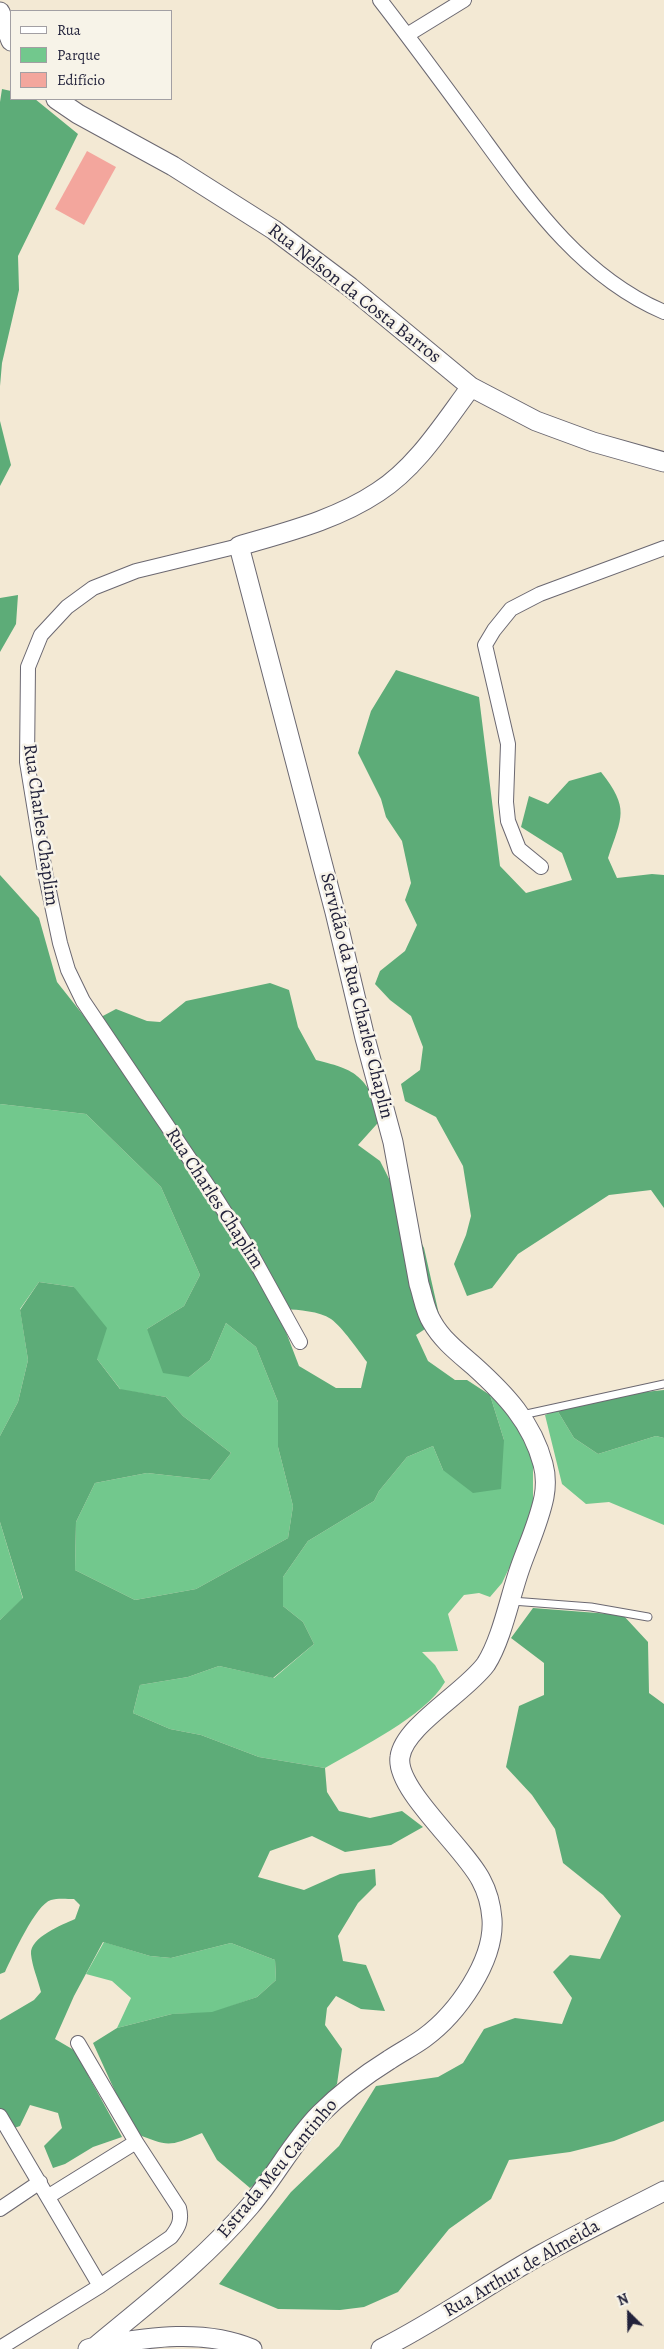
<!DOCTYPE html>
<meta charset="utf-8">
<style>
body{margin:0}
#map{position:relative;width:664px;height:2349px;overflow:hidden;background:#f3e9d4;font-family:Alegreya,serif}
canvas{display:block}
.legend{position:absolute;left:10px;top:10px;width:162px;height:90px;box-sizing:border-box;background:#f7f3e8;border:1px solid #a29fa3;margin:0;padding:6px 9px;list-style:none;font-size:15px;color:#22223b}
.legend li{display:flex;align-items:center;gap:10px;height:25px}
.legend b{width:25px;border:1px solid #a29fa3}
.north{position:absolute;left:604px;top:2289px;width:50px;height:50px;-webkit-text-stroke:4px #f7f3e8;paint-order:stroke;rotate:337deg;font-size:14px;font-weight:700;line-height:20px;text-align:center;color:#22223b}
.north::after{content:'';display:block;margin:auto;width:18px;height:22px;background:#22223b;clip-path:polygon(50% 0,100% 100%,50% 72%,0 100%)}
</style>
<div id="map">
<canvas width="664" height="2349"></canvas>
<ul class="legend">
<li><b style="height:6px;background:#fff"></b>Rua</li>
<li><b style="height:14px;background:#72c88d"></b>Parque</li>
<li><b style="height:14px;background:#f3a69d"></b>Edifício</li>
</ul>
<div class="north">N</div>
</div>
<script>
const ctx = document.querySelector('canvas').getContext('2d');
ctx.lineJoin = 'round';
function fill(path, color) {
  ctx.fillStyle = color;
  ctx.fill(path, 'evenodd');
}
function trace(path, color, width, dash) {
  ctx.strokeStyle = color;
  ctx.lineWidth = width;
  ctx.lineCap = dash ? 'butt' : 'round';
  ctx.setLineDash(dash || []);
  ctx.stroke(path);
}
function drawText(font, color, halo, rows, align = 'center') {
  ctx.font = font + ' Alegreya,serif';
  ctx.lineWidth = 5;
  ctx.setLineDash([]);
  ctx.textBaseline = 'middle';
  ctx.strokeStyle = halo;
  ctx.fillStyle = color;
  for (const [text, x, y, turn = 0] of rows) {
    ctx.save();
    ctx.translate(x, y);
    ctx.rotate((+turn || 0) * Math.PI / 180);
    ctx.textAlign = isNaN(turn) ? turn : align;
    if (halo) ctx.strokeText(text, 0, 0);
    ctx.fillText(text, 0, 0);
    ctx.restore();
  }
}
fill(new Path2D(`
 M0,1104L86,1114L161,1187L200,1275L184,1306L147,1329L189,1377L210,1360L226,1323L256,1347L278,1402V1447L293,1506L288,1538L196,1589L135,1600L75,1570L76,1522L95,1483L147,1473L210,1480L231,1453L183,1416L166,1397L121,1390L97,1359L74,1287L39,1282L20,1309L28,1360L18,1402L0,1436Z
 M490,1395L516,1412L533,1454V1518L502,1583L490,1597L479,1593L464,1595L448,1614L458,1651L422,1652L435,1665L445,1682C424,1717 361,1747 325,1768L259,1757L201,1735L170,1729L133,1713L140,1685L188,1677L219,1666L274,1678L314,1644L303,1622L283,1606V1577L308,1541L374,1501L379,1491L407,1457L433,1446L443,1470L504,1440Z
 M557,1410L574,1438L598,1454L656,1436L664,1438V1525L609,1502L586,1504L562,1484L545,1415Z
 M0,1522L23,1599L0,1620Z
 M104,1942L150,1956L171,1958L231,1943L275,1960L276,1980L257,1997L212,2013L172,2014L117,2028L131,1998L112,1981L86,1974Z`), '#72c88d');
fill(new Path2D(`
 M2,89L11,91V99H35L78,134L18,256L19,290L2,363L0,386V102Z
 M0,421L11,465L0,486Z
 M18,595L16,624L0,652V598Z
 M396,670L479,697L500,866L526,893L572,880L562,853L521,827L529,796L548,804L569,781L601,772C630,809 622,816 608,858L617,878L652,874L664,875V1208L651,1190L609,1195L518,1254L492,1288L467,1296L454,1264L466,1235L471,1216L463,1166L436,1117L405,1101L401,1084L420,1070L423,1047L411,1016L390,1000L375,984L380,971L405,951L417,925L405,900L411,883L402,841L386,817L381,799L358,753L371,711Z
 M0,875L39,918L57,982L106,1044L242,1250L286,1332L299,1366L336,1388H361L367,1362C358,1350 343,1328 331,1319C319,1311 299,1310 285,1309L101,1017L116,1009L147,1021L160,1022L186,1001L270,983L289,990L298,1027L316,1060C361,1071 361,1076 385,1115L358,1145L380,1161L424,1248L440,1319L416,1335L428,1361L455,1380H467L490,1395L504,1440L501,1489L473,1493L443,1470L433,1446L407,1457L379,1491L374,1501L308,1541L283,1577V1606L303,1622L314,1644L273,1678L219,1666L188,1677L140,1685L133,1713L170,1729L201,1735L259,1757L325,1768L327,1792L339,1811L370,1818L402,1811L423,1827L391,1845L345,1852L312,1836L270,1851L258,1877L304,1890L340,1874L375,1869L376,1885L358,1903L338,1936L343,1961L366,1965L385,2011L361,2009L336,1996L327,2008L325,2025L342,2049L337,2084L273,2170L250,2188L217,2160L202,2133C166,2148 169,2146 134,2133L93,2043L117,2028L172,2014L212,2012L257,1997L276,1980L275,1960L231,1943L171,1958L150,1956L103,1942L74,1996L55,2039L79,2053L89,2077L122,2137L93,2147L65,2164L53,2168L44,2146L62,2128L58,2113L30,2105L20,2126L8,2130L0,2129V2020L34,2000L41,1992C38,1980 32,1966 31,1954C30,1937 62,1925 75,1919L80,1905L74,1899C67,1899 57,1898 51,1900C36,1904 12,1957 5,1972L0,1974V1620L23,1598L0,1522V1436L18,1402L28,1360L20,1310L39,1282L74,1287L107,1328L97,1359L120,1389L166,1397L183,1416L231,1453L210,1480L147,1473L95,1483L76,1522L75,1570L135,1600L196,1589L288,1538L293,1506L278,1447V1402L256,1347L226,1323L210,1360L189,1377L163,1373L147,1329L184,1306L200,1275L161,1187L86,1114L0,1104Z
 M664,1390V1438L656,1436L598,1454L574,1438L557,1410L635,1393Z
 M533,1608L623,1615L648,1642L649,1693L664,1704V2121L614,2141L570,2152L509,2160L491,2199L449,2229L398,2292L364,2307L340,2310L278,2309L219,2284L291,2192L339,2146L376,2086L438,2077L463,2063L484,2029L515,2018L562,2024L572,1998L553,1972L570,1955L600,1959L621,1916L603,1895L563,1863L555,1829L532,1795L506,1767L519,1706L544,1695V1663L511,1638Z`), '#5dac78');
fill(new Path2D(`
 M87,151L116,167L84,225L55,209Z`), '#f3a69d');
const lane = new Path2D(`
 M522,1415L664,1384
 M512,1601L591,1607L648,1617`);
const street = new Path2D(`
 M380,0C414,44 447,89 480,134C531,204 582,277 664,312
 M407,35L464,0
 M239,546L136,571L93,588L67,607L41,635L28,667L27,762L45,872L60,943L68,970L83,1001L214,1195L252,1255L300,1342
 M541,867L519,849L508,821L506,802L508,744L485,645L494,630L511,609L540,594L664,548
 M0,2116L100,2286
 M49,2196L136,2142
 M0,2209L40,2182
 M0,2348L100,2286L171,2237C179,2227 182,2220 179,2208L136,2142L78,2043`);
const secondary = new Path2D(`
 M0,12L11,41
 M56,99L78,114L173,166L274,230L350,287L471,387L536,421L593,442L664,462
 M96,2346C146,2338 203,2328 252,2349
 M88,2349L95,2347C149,2302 205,2259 250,2206C275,2177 293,2141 320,2114C341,2093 365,2075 389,2060C401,2052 413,2046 424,2038C457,2014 495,1961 492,1919C491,1906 487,1891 481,1880C465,1848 395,1789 400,1757C404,1726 466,1692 486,1664C502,1639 510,1596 520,1568C528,1545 539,1522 544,1497C546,1486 546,1475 543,1464C532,1422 505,1394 474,1366C459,1353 442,1340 432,1322C425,1311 423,1296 419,1284L393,1142L365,1038L335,912L239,546C286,532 336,520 378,492C417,467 444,423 471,387
 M381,2349C437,2321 488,2284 542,2254C582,2232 623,2212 664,2191`);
trace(lane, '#6b6871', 9);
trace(street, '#6b6871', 16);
trace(secondary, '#6b6871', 21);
trace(lane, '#fff', 7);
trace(street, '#fff', 14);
trace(secondary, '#fff', 19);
drawText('19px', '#22223b', '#f7f3e8', [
 ["Rua Nelson da Costa Barros",354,294,38],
 ["Rua Charles Chaplim",40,825,82],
 ["Servidão da Rua Charles Chaplin",356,996,76],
 ["Rua Charles Chaplim",214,1199,57],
 ["Estrada Meu Cantinho",278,2169,-50],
 ["Rua Arthur de Almeida",522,2269,-30]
]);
</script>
